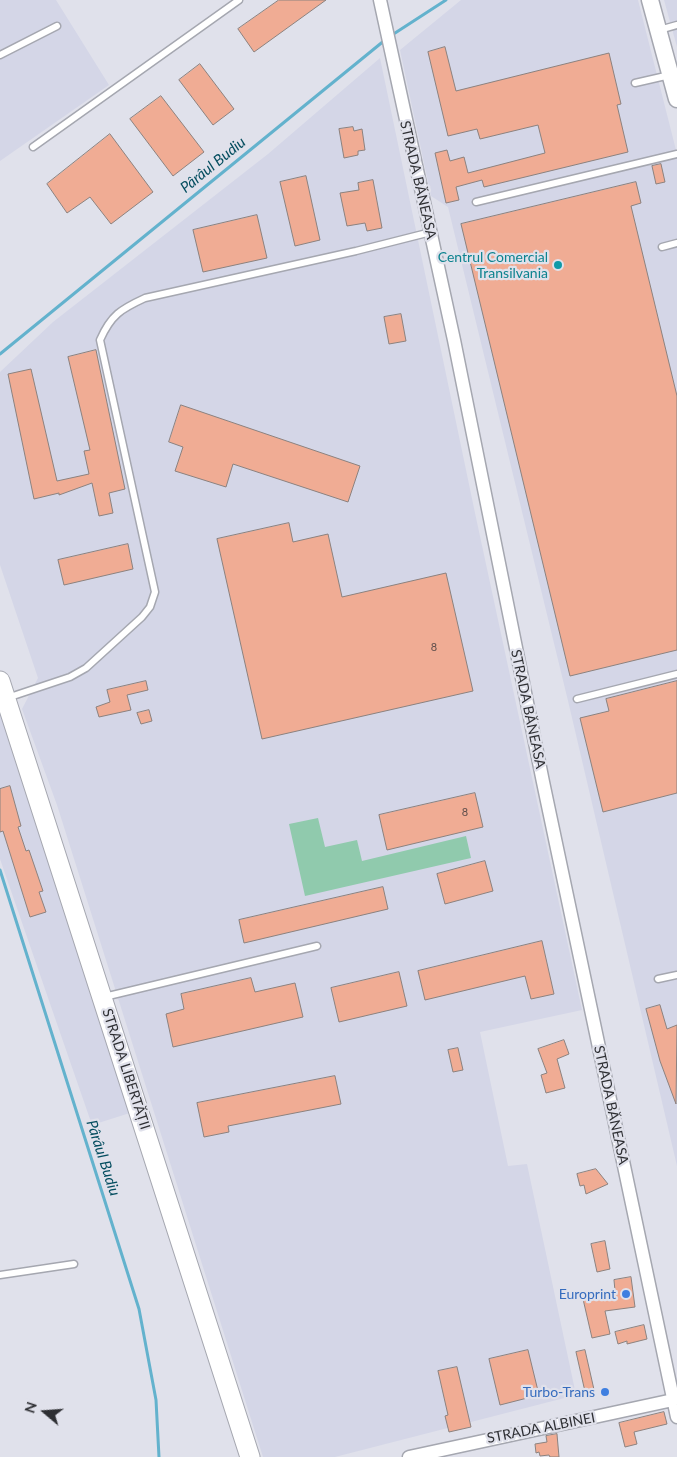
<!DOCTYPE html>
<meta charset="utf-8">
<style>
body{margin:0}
#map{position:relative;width:677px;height:1457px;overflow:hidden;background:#e0e1eb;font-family:Lato,sans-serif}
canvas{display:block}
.north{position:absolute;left:20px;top:1387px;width:50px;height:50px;-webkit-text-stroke:4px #e0e1eb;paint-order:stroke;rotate:288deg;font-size:14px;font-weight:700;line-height:20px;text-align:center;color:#2e2f33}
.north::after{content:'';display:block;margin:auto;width:18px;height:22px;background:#2e2f33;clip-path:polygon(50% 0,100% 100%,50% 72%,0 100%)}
</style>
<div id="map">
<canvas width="677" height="1457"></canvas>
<div class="north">N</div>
</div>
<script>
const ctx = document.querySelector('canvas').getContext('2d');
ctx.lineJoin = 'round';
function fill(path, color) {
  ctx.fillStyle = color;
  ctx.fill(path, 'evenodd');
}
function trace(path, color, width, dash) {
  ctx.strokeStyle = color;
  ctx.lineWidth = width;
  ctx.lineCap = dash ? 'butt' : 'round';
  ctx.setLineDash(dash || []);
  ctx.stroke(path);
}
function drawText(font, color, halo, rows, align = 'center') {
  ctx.font = font + ' Lato,sans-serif';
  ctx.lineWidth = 4.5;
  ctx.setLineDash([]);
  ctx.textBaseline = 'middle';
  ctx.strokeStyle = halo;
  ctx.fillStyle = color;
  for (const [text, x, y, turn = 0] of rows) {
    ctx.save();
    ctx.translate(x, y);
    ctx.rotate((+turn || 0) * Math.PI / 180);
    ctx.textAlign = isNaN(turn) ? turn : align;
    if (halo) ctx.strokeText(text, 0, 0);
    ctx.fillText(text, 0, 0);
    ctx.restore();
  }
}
fill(new Path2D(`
 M0,0H56L109,85L0,161Z
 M461,0H638L677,154V1166L569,705L448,207L431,196L400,50Z
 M664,0H677V47Z
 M380,58L475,513L582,1010L480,1032L508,1166L527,1164L576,1395L335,1457H263L57,805L22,709L38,678L0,565V372L53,322L268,154Z
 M0,698L133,1112L92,1125L0,859Z`), '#d4d6e7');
fill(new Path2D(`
 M318,818L325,847L357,840L362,861L466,836L471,858L305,896L289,824Z`), '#90caad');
trace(new Path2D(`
 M392,35L446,0
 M0,354L385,40
 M0,870L139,1309L156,1400L159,1457`), '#63b2cd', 3);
const building = new Path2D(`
 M279,0H326L254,52L238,29Z
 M445,47L456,91L609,53L621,104L617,105L628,152L484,187L482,180L456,187L459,200L446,203L435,153L447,150L450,161L464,157L468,173L545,153L538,125L480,139L477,129L448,136L428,52Z
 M200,64L234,109L213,125L179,80Z
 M161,96L204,152L173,176L130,119Z
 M353,127L354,131L362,129L365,150L358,151V155L344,158L339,129Z
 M110,134L153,192L111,224L90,197L67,213L47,184Z
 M661,164L665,182L656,184L652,166Z
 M306,176L320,240L295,246L280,182Z
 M373,180L382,228L367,231L365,223L347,226L340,193L359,190L358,183Z
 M636,182L641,203L631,206L677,396V650L570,676L461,224Z
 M257,215L267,258L203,272L193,230Z
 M401,314L406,341L389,344L384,317Z
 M96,350L125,489L109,493L113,513L99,516L92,483L59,495V493L34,499L8,374L31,369L57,481L89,474L84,451L90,450L68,357Z
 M181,405L360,466L348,502L233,464L226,487L175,471L183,447L169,442Z
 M289,523L293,542L328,534L342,597L446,573L473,691L262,739L217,539Z
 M128,544L133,569L64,585L58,560Z
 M146,681L148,690L127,695L131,710L99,717L96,707L110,702L107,690Z
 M677,681V793L603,812L580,718L609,711L606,699Z
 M149,710L152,721L141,724L137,713Z
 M10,786L21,826L18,827L26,851L29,850L43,891L39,892L46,912L30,917L3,831L0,832V789Z
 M475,793L483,827L387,850L379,815Z
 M485,861L493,891L445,904L437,874Z
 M383,887L388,909L244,943L239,920Z
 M542,941L554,994L531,999L525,976L425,1000L418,971Z
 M399,972L407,1006L339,1022L331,988Z
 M251,978L255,992L295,983L303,1017L173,1047L166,1014L184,1009L181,994Z
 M660,1005L667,1029L677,1025L676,1104L660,1061L646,1009Z
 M564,1040L569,1054L557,1059L565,1088L546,1093L541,1075L547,1073L538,1049Z
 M458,1048L463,1070L453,1072L448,1050Z
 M335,1076L341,1104L228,1126L229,1132L204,1137L197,1103Z
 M596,1169L608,1184L586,1194L584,1185L580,1186L577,1174Z
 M605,1241L610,1269L597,1272L591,1244Z
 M631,1277L635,1307L605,1311L610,1334L592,1338L583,1299L615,1291L614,1280Z
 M644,1325L647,1339L627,1344V1341L618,1344L615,1332Z
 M528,1350L539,1395L500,1405L489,1359Z
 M585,1350L595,1394L586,1396L576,1352Z
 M457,1367L471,1427L449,1432L445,1416L448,1415L438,1371Z
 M664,1412L667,1424L634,1432L637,1444L625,1447L619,1423Z
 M557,1434L559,1457H550L549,1455L540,1456L539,1452L536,1453L535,1444L547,1442L546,1436Z`);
fill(building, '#f0ac94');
trace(building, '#8c827f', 1);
const service = new Path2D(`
 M659,30L677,25
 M0,55L57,26
 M635,83L670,75
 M33,147L239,0
 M476,202L677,154
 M662,247L677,243
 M7,698L70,677L86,668L142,617L150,607L155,592L100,340C111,315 121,309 145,298L356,251L431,232
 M577,699L677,674
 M658,979L677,975
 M104,997L317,946
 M0,1275L74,1264`);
const minor = new Path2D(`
 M380,0L454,340L543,782L677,1417
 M409,1457L673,1400`);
const tertiary = new Path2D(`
 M650,0L677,99`);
const secondary = new Path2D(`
 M0,681L250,1457`);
trace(service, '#a5a7b0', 9);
trace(minor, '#a5a7b0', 15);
trace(tertiary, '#a5a7b0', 19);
trace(secondary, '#a5a7b0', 21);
trace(service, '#fff', 6);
trace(minor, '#fff', 12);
trace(tertiary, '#fff', 16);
trace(secondary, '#fff', 19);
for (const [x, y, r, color] of [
 [558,265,5,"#0f9aa8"],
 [626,1294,5,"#3f7fe0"],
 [605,1392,5,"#3f7fe0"]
]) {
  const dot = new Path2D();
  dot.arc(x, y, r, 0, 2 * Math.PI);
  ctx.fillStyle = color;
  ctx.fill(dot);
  trace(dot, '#e0e1eb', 2);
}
drawText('11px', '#5e4e4b', null, [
 ["8",434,647],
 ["8",465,812]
]);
drawText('14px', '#2e2f33', '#e0e1eb', [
 ["STRADA BĂNEASA",418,180,77],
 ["STRADA BĂNEASA",528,709,78],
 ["STRADA LIBERTĂȚII",126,1069,72],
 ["STRADA BĂNEASA",611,1105,78],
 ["STRADA ALBINEI",541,1428,-11]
]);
drawText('14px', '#0d838f', '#e0e1eb', [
 ["Centrul Comercial",548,257],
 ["Transilvania",548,273]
], 'right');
drawText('14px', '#366cbe', '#e0e1eb', [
 ["Europrint",616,1294],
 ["Turbo-Trans",595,1392]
], 'right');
drawText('italic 15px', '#044d5f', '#e0e1eb', [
 ["Pârâul Budiu",213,165,-39],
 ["Pârâul Budiu",103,1158,72]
]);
</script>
